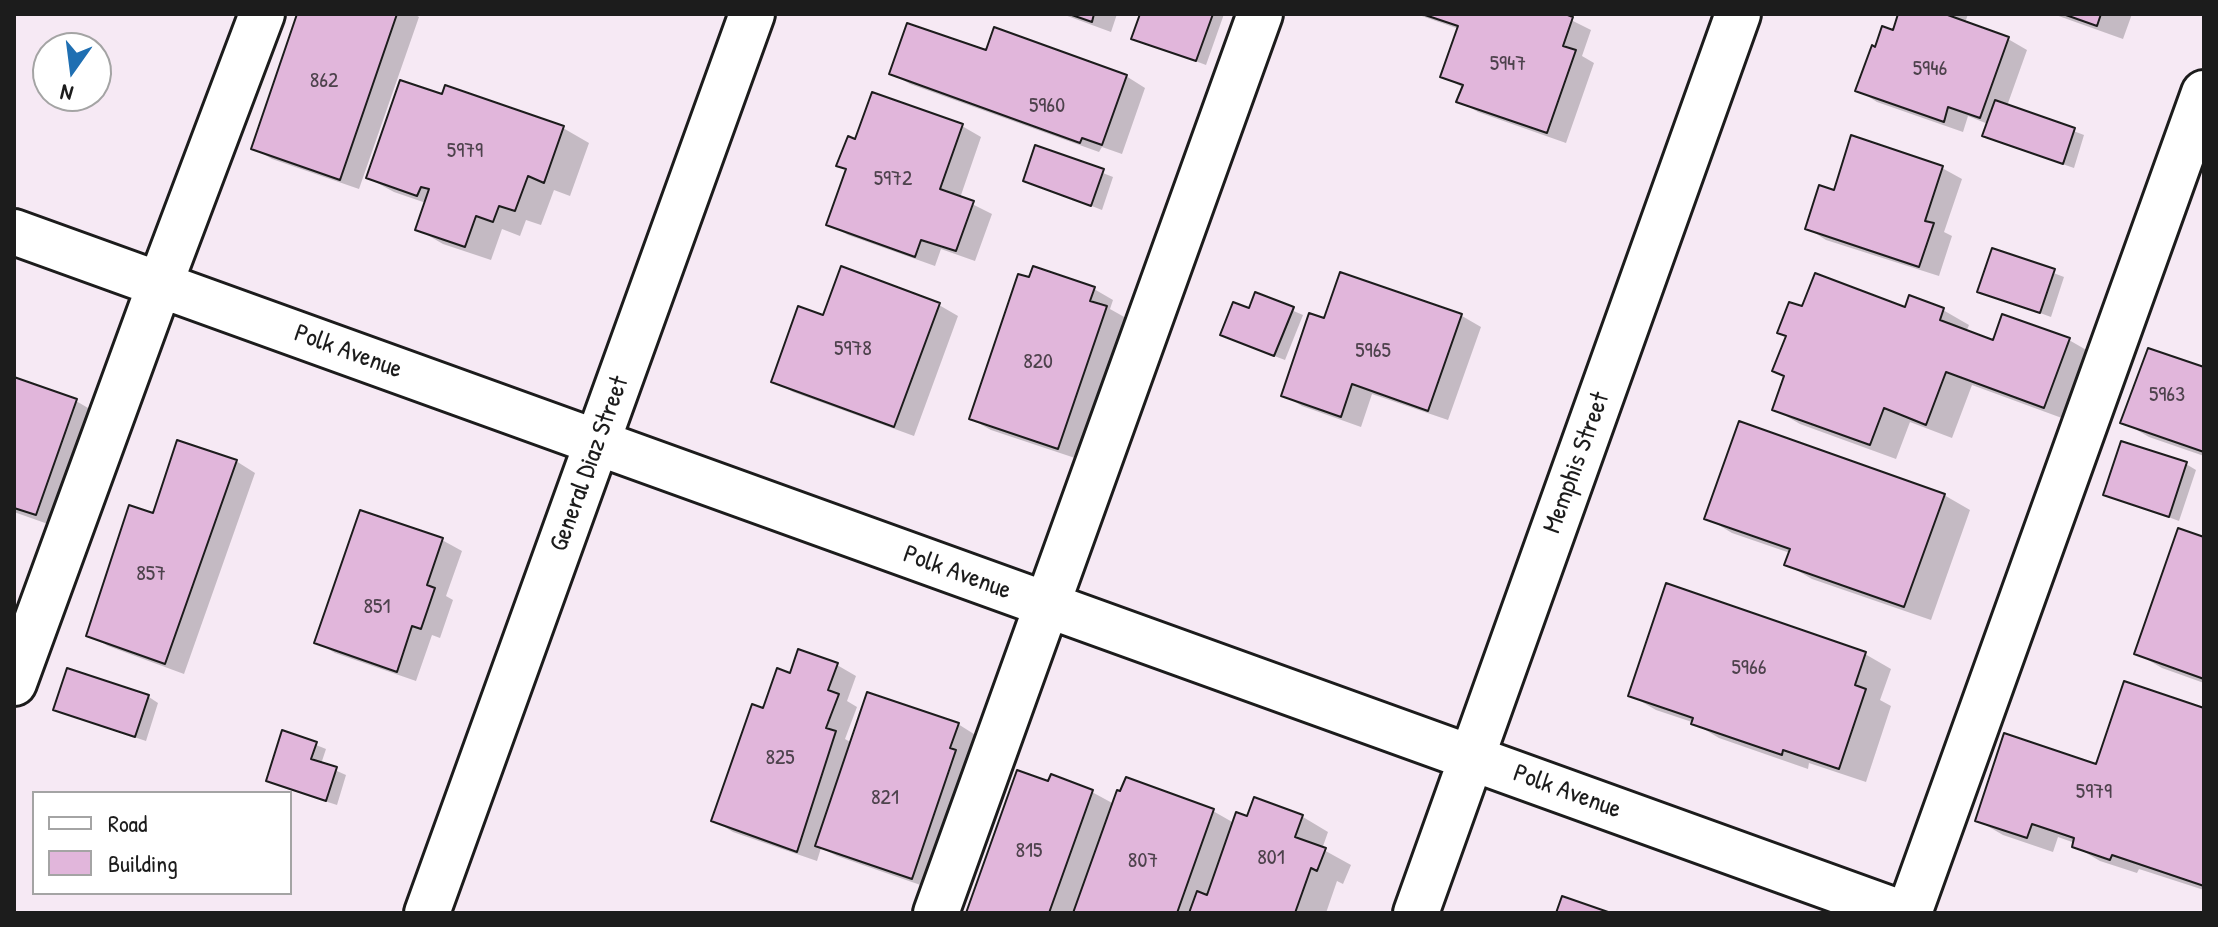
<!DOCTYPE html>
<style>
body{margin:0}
#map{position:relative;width:2218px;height:927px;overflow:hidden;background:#f6e9f4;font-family:"Patrick Hand",sans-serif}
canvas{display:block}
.frame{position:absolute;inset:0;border:16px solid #1c1c1c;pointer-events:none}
.legend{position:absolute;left:32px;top:791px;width:260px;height:104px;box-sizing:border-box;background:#fff;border:2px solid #a4a4a4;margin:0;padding:10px 14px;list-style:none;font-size:24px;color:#1c1c1c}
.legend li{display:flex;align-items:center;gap:16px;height:40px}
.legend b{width:40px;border:2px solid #a4a4a4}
.north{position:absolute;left:32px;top:32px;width:80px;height:80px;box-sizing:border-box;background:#fff;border:2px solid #a4a4a4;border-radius:50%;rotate:194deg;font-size:22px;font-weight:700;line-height:32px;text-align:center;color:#1c1c1c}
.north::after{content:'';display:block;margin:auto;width:28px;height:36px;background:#1f6fb2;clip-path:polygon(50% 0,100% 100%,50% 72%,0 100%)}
</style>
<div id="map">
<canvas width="2218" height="927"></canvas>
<div class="frame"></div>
<ul class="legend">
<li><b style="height:10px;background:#fff"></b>Road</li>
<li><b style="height:22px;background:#e1b6db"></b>Building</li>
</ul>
<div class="north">N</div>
</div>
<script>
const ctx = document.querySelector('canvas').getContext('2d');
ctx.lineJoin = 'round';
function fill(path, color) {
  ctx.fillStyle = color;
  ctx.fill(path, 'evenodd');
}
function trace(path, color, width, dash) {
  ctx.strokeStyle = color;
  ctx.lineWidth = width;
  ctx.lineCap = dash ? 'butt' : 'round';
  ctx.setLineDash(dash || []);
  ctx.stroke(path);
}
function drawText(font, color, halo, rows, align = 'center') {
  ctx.font = font + ' "Patrick Hand",sans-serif';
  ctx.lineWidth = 6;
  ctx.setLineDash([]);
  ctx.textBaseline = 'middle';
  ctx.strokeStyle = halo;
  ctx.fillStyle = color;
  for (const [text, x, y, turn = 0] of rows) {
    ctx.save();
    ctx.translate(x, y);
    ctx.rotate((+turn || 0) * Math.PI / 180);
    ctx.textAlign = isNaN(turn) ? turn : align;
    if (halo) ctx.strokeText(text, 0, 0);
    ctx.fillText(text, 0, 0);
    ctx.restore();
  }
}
fill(new Path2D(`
 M299,14H414L419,17L359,189L272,159L253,148Z
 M1062,14H1117L1111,32Z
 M1142,14H1224L1206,65L1134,38Z
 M1416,14H1559L1591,30L1582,56L1594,63L1566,143L1478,112L1459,101L1464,88L1442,76L1459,29Z
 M1900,14H1968L1965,23L2008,39L2027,50L2007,106L2084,135L2074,168L1994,141L1984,135L1988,124L1968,116L1963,132L1877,102L1858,90L1876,50L1894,32Z
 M2053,14H2132L2123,39Z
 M891,73L1126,76L1145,88L1122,154L1102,147L1099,152L910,84Z
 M962,126L981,137L960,198L992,214L975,261L941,249L935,266L848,235L829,224L848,170L839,165L857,142Z
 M563,128L589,143L570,196L554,190L541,225L526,220L520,236L502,229L491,260L443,244L417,229L426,203L394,192L368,178Z
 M1037,147L1113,177L1102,210L1025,180Z
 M1942,168L1962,179L1944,232L1952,236L1939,276L1826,240L1807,228Z
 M1993,250L2064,277L2051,317L1980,291Z
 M1341,274L1462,316L1481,327L1448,420L1372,394L1361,427L1302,406L1283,395L1325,320Z
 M1094,289L1113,300L1110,309L1126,318L1078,459L991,430L971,419Z
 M1256,295L1303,315L1285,360L1232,340Z
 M939,305L958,316L914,436L793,392L773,381L824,318Z
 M1803,309L1943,310L1969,325L1966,332L1994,342L2004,316L2069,340L2095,355L2070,421L1972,385L1952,438L1910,422L1896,459L1800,424L1774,409L1786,377Z
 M2204,370V456L2149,437L2123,422Z
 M14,379L76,401L102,416L62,529L14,512Z
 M236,461L255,473L184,674L108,646L89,635L154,516Z
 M2186,464L2196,470L2179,521L2106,494Z
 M1944,495L1970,510L1931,620L1812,579L1786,564L1790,553L1732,533L1707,518Z
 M361,513L442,540L462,551L446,596L453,600L440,638L432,635L416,681L335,653L316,642Z
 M2204,539V683L2162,668L2136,653Z
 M1865,654L1891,669L1880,700L1891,706L1866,782L1809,763L1808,769L1719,738L1692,722L1656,710L1630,695Z
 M837,665L856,676L847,701L857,707L845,739L852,743L958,724L977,736L932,889L837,856L821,848L817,861L733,832L713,820L764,710L791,675Z
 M68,671L149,697L158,703L146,741L65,714L55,709Z
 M2204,710V890L2139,869L2137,873L2100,861L2074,846L2075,843L2058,837L2053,852L2003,835L1977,820L2097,766Z
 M284,732L326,749L321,764L346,775L337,805L278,786L268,780Z
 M1049,783L1092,792L1114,804L1213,811L1234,823L1248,819L1255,800L1303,817L1328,832L1322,849L1351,865L1343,884L1337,881L1326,913H968Z`), '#0003');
const building = new Path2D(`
 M297,14H397L340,180L251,149Z
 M1069,14H1094L1092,22Z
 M1140,14H1213L1196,61L1131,39Z
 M1422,14H1565L1573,17L1563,46L1576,50L1547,133L1456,102L1463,85L1440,77L1458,26Z
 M1898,14H1945L2009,37L1980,118L1948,107L1944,122L1855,91L1872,45L1875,47L1882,26L1893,30Z
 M2063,14H2101L2097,26Z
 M907,23L986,50L994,27L1127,75L1102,145L1082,138L1080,143L889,74Z
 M400,80L442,94L445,85L564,126L544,183L528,176L515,211L499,206L493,222L476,216L465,247L415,230L429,189L421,187L417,196L366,178Z
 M872,92L963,124L940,189L974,201L956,251L921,240L915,257L826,225L846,169L836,166L848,136L855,139Z
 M1995,100L2075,128L2063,164L1982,136Z
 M1851,135L1943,166L1925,221L1934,223L1919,267L1805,229L1819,185L1834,190Z
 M1035,145L1104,169L1091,206L1023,181Z
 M1992,248L2055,269L2040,313L1977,292Z
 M841,266L940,303L894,427L771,382L798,306L823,315Z
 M1033,266L1095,287L1090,301L1107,306L1058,449L969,419L1018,274L1029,277Z
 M1340,272L1462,314L1428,411L1352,384L1341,417L1281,396L1309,313L1324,318Z
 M1815,273L1905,307L1909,295L1944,308L1940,320L1993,340L2002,314L2070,338L2044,408L1946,372L1926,425L1884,408L1870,445L1772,410L1784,376L1772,371L1786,336L1777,333L1789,302L1802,306Z
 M1255,292L1294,307L1274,356L1220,335L1233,302L1249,308Z
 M2148,348L2204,367V452L2120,423Z
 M14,377L77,399L36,515L14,508Z
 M1739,421L1945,494L1904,607L1784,565L1790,549L1704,519Z
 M177,440L237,460L165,664L86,636L129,505L153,513Z
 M2121,441L2187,462L2169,517L2103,495Z
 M360,510L443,538L427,585L435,588L421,629L412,626L397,672L314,643Z
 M2178,528L2204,537V679L2134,654Z
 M1666,583L1866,652L1855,685L1866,689L1839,769L1783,750L1782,755L1691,724L1693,718L1628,696Z
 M798,649L838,663L828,690L839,694L826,728L836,731L797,852L711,821L752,704L763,708L777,668L790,673Z
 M67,668L149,695L135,737L53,710Z
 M2124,681L2204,708V886L2112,855L2110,860L2072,847L2074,838L2032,824L2027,838L1975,821L2004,733L2096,764Z
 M867,692L959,723L950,748L956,750L912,879L815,846Z
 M282,730L317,742L311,759L337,767L326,801L266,781Z
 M1017,770L1048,781L1051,774L1093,790L1049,913H966Z
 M1126,777L1214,809L1177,913H1073L1117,790L1120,791Z
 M1254,797L1303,815L1295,837L1326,848L1317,871L1311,868L1295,913H1189L1197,891L1207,895L1236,812L1247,816Z
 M1562,896L1611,913H1556Z`);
fill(building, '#e1b6db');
trace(building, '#1c1c1c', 2);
const minor = new Path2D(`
 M14,232L1901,913
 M14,683L160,284L262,14
 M427,913L752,14
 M936,913L1260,14
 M1416,913L1738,14
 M1909,913L2204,93`);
trace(minor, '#1c1c1c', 50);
trace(minor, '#fff', 44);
drawText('22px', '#4d424c', null, [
 ["5947",1508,64],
 ["5946",1930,69],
 ["862",324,81],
 ["5960",1047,106],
 ["5979",465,151],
 ["5972",893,179],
 ["5978",853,349],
 ["5965",1373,351],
 ["820",1038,362],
 ["5963",2167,395],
 ["857",151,574],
 ["851",377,607],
 ["5966",1749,668],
 ["825",780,758],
 ["5979",2094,792],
 ["821",885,798],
 ["815",1029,851],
 ["801",1271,858],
 ["807",1143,861]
]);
drawText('26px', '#1c1c1c', '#fff', [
 ["Polk Avenue",348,352,20],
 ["Memphis Street",1577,463,-70],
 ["General Diaz Street",590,464,-70],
 ["Polk Avenue",957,573,20],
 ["Polk Avenue",1567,792,20]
]);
</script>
